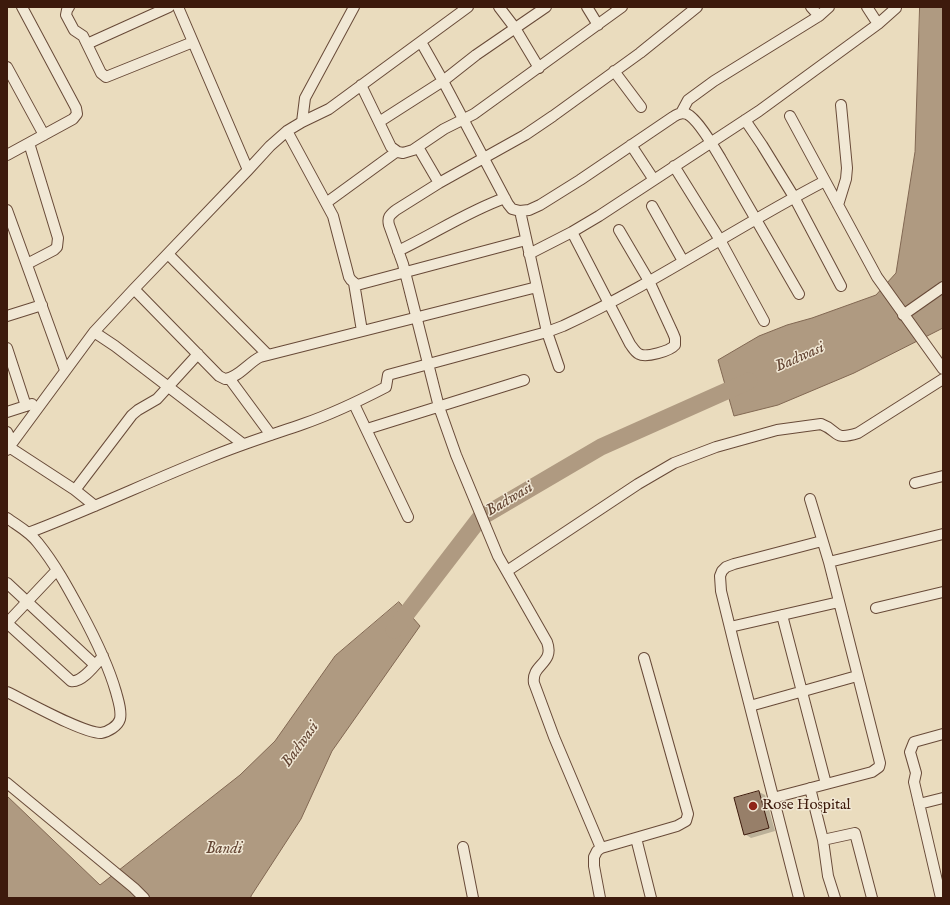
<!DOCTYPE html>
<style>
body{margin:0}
#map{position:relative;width:950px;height:905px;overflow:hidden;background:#eadcbe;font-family:"IM FELL English",serif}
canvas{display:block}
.frame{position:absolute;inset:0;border:8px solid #3d1a0c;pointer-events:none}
</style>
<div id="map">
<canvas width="950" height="905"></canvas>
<div class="frame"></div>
</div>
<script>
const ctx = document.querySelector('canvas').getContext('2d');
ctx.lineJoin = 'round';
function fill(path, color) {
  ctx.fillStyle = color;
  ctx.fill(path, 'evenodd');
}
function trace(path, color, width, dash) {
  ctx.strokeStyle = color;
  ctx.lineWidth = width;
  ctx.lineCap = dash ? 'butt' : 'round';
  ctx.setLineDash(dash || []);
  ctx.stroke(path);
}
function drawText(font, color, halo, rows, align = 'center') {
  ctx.font = font + ' "IM FELL English",serif';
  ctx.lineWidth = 3;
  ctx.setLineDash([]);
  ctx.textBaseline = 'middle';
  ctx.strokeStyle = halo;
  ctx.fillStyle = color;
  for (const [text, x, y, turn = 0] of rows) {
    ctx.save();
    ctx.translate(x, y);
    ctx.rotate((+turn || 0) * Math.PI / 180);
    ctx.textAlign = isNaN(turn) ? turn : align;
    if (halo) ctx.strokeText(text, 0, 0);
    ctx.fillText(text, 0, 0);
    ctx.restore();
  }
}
const water = new Path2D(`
 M920,7H943V328L854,373L778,405L734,416L718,360L759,336L787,325L812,318L876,295L896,273L915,152Z
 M399,602L420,626L332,751L301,819L251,896V898H7V796L100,885L240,775L275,741L335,656Z`);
fill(water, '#af9a81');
trace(water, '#816752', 1);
fill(new Path2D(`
 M759,792L765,795L775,831L751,838L745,834Z`), '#0003');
trace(new Path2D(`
 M394,630L480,518L601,447L749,381`), '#af9a81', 17);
const building = new Path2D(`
 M759,791L769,828L744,835L734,798Z`);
fill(building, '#977f69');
trace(building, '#3d1a0c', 1);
const minor = new Path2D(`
 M69,7L67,10L66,15L74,30L83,36L101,73L106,77L193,42
 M178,7L248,170
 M499,7L515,28L539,68
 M587,7L598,25
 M811,7L819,16
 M867,7L878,24
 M421,42L443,81L508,204L512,209L520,211L529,210L540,205L580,180L673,117C677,114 682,112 687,114C698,119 715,149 721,159L799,294
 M87,44L169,7
 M7,67L44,135
 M614,71L641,107
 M361,85L391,147L398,152L403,153L413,150L444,129L474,114L622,7
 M681,113L688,100L714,81L819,16L829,7
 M790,116L877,277L943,369
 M745,120L762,145L794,197L841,286
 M302,122L305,98L354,7
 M379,122L443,81L476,55L546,7
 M287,131L333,216L349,277L351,280L357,285L526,240
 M631,145L654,180
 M418,147L439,183
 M7,155L73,119L77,114L76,108L22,7
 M674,166L720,240L764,321
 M326,203L396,152H398
 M838,205L846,179L847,168L841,105
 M652,206L683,261
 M7,210L65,370
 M520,211L547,332L559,367
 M572,232L630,344C633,348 635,352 639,354C646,358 670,351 675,345V338L673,333L649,281L619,230
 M398,251C434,234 468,211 505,198
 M168,254L268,355
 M529,254L572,232L599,216L759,111L878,24L896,8
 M27,264L54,250L57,247L58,238L29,143
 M354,283L362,331
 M134,289L219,376L225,379C238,378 248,363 260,357L537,287
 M903,315L943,287
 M7,316L42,305
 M94,332L115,346L243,444
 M7,348L26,406
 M229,378L271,435
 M354,404L408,517
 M7,412L32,404
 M367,429L524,380
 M7,432L9,436
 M9,447L75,490L95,506
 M7,450L94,332L134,289L248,170L270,146L287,131L302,122L329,109L468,7
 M915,483L943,476
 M75,490L132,415L138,410L157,399L198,354
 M7,518C18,526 30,532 38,543C55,564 68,588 81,612C95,638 108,664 116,692C118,700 122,710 120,719C118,726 108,732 101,733C82,733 26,701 7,692
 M28,533C89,510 148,482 208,458C239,445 271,435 303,424C332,414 359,401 386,387L388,375L547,332L563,326C654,284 736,227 825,181
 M829,562L943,534
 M507,571L638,484L674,463L716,447L777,430L821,424C840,431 832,441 858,433L943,379
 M7,583L95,665
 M876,608L943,592
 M782,615L826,784
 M7,623L71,681C82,683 96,664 103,656
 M7,623L57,570
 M730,627L839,602
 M750,706L857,676
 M7,783L134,888L144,898
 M810,788L823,840L828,876L835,898
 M773,798L872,772L879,767L880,763L829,562L810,499
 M919,804L943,798
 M636,838L651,898
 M823,840L855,833L872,898
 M463,847L473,898
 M601,848L554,737L534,683C531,664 555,664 547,642L498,556L456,455L439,407L403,264L389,225C387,217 390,215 396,210L439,183L525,135L553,116L640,53L697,7
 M600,898L594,866V857L597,851L601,848L615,844L677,826L686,821L688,814L644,658
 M799,898L736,652L721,591L720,576L722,571L726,567L734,564L822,541
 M941,898L914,782L916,773L910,752L914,742L943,734`);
trace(minor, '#684a38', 12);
trace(minor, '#f1e8d5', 10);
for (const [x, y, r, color] of [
 [753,806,5,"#8f2418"]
]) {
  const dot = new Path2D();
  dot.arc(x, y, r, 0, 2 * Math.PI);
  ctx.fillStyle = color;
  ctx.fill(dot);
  trace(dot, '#f1e8d5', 1.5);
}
drawText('15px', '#3d1a0c', '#f1e8d5', [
 ["Rose Hospital",762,806]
], 'left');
drawText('italic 16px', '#654735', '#f1e8d5', [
 ["Badwasi",800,358,-24],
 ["Badwasi",510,500,-31],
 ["Badwasi",301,745,-54],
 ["Bandi",224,850]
]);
</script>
